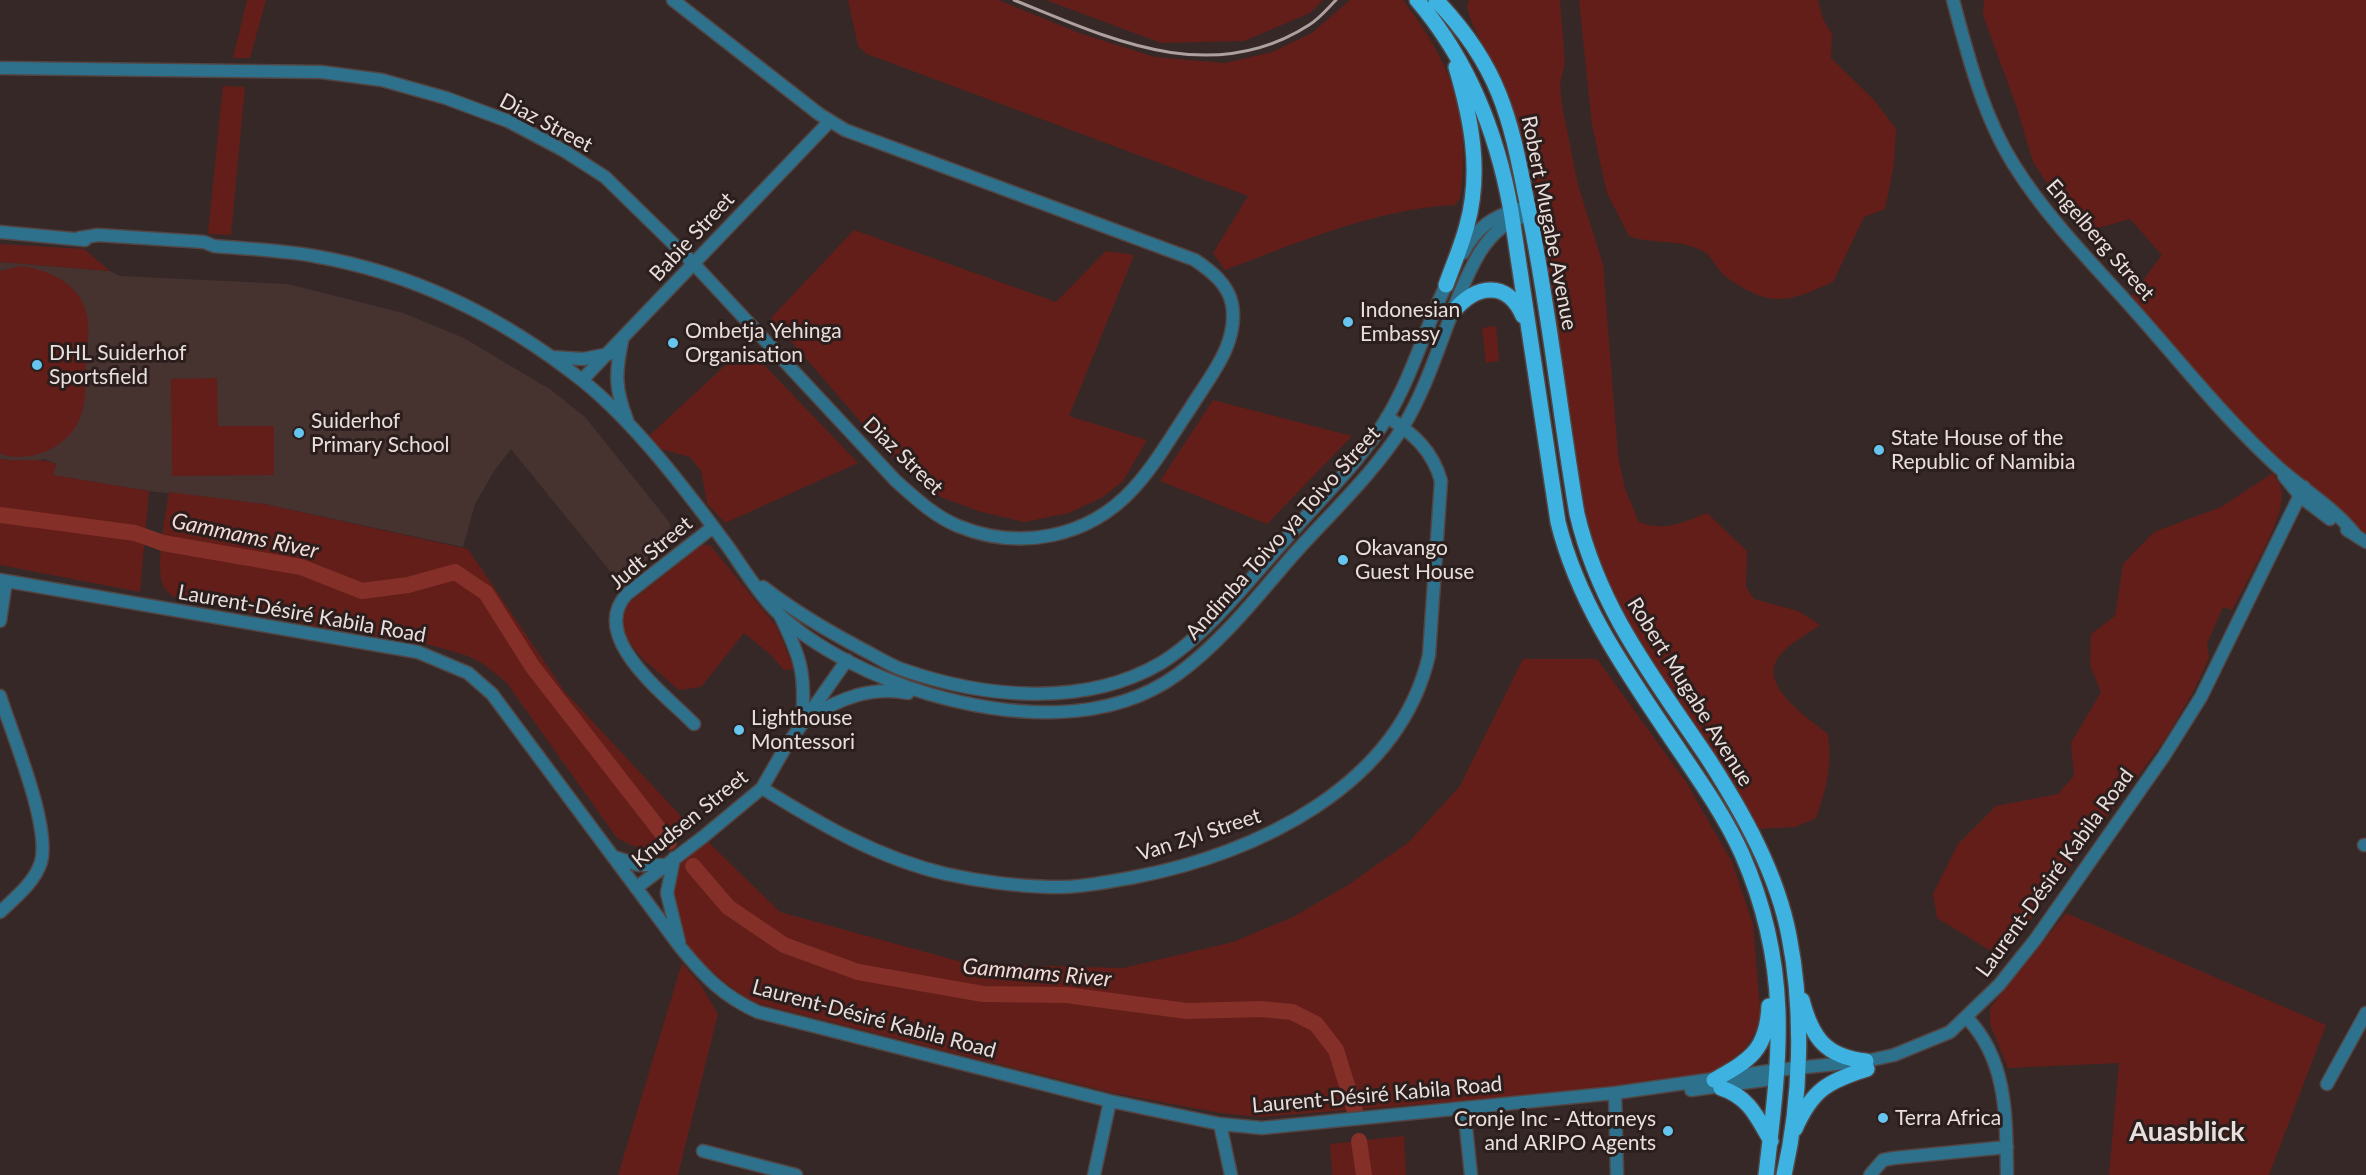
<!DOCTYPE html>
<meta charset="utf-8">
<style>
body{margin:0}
canvas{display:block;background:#352826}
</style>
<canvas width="2366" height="1175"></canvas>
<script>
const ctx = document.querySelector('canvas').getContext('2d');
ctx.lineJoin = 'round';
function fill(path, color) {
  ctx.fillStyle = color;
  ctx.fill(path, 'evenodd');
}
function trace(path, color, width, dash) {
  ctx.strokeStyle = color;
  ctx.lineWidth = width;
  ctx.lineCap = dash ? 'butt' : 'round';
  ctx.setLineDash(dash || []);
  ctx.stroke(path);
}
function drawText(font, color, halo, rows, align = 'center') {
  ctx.font = font + ' Lato,sans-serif';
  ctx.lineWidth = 6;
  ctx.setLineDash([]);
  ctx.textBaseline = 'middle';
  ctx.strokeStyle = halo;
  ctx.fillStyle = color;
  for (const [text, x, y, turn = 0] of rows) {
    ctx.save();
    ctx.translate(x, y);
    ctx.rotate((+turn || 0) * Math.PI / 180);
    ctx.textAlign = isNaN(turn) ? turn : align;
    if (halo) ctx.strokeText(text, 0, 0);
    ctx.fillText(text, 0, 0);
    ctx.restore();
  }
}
fill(new Path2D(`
 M0,262L110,271L120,276L288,284L403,313L464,338L551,390L585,417L670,523L669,544L618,581L511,449L494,471L475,504L463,547L264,504L149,491L53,475L56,464L45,459L21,462L0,459Z`), '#46322f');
fill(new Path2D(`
 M247,0H266L250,58H233Z
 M848,0H998L1079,33L1155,57L1225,63L1272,52L1312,33L1350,0H1403C1452,65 1472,116 1460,198L1455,205C1375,209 1300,242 1225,270L1213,253L1248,196L867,54L858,46Z
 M1046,0H1323L1310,13L1244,41L1161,43Z
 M1469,0H1560L1565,62L1560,85L1562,105L1578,185L1603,264L1618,456L1625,489L1639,522C1666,532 1681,523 1707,513L1747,551L1746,587L1754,599L1798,611L1820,625C1806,635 1784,646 1776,661C1762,689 1811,720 1828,734C1832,766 1827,787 1816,818L1795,827L1756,829L1732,786L1634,631L1605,576L1590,538L1581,496L1531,164L1500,79L1471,21L1467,7Z
 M1579,0H1818L1823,19L1832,34L1831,58L1875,101L1896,129L1894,164L1885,209L1864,217L1833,282C1786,303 1771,308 1726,277C1717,270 1712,255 1701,250C1674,238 1654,245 1629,236L1607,193L1592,125Z
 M1984,0H2366V542L2280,468L2129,299L2162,255L2130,219L2084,232L2071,216L2070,198L2049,186L2033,162L2017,108L1983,15Z
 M223,86L245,87L231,235L208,234Z
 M854,230L1056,302L1106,251L1134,255L1069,416L1147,440L1123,481L1103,497L1069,513L1024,522L978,511L941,497L887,452L771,318Z
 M0,244L84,249L110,271L0,262Z
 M21,266C52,270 86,287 88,323C89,336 87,350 86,364C85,381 87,401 80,418C68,448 30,464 0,454V271Z
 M1496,326L1499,361L1486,363L1482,328Z
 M746,346L858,463L725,523L707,503L701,471L690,457L661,449L649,436Z
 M217,378L218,426H274V475L172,476L171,379Z
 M1213,400L1352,436L1267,524L1160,481Z
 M0,459C19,462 41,457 56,464L53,475L149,491L140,592L0,565Z
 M2273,473C2277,480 2282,486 2282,495C2282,523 2246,582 2232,610L2223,607L2207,644L2209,658L2193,692L2164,741L2021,932L2006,949L1991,951L1937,918L1933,894L1958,844L1996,806L2058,794L2074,776L2071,743L2101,692L2090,665L2091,634L2115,616L2123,564L2154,532L2221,507Z
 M169,492L264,504L468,549L565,692L693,829C660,851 654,858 617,838L506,682L482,663L468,656L430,645L308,625L172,596C169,593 164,589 163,585C155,568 166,512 169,492Z
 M702,545H710L777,627L794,669L784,670L770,654L744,633L701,687L679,690L643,659L625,637L623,618L629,603Z
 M1523,659H1597L1686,782L1732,862L1753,924L1761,1022L1745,1049L1713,1076L1615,1093L1461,1101L1260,1117L1221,1113L1113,1093L756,1003C729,990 672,941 670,909C669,893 673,875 674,858L703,837L780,912L969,964L1123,968L1233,942L1293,917L1348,885L1409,842L1460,786Z
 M2066,913L2326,1025L2269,1175H2109L2119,1063L2008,1068L1990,1024V1008Z
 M682,963L700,984L718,1014L678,1175H618Z
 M1404,1136L1406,1175H1332L1330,1144Z`), '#631e19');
trace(new Path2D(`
 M0,515L135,533L163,543L301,567L362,591L408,585L455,572L486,593L532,666L669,842
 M693,866L728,907L784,945L858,972L983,994L1066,995L1187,1011L1261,1009L1292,1012L1316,1024L1336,1050L1355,1111
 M1359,1141L1364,1175`), '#842f28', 16);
const minor = new Path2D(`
 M1953,0C1968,56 1983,116 2014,165C2047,218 2094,265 2135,311C2182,364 2227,421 2279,468C2304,490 2333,507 2354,533
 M0,68L321,72L382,80L446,98L508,121L563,150L605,177L693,263L896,481C915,498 934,516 958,526C1019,551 1088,538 1133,489C1156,464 1172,435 1191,407C1210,376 1239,344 1232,304C1228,284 1211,271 1195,260L845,130L819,114L673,0
 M0,232L85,240
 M79,238L98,235L204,242L214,246C247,249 281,250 314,256C413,273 504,318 583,381C636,424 686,490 726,544C742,566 757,592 776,611C814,649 878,679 929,694C1009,717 1107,726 1178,674C1223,641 1258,595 1294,554C1331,513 1373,474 1403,427C1436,373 1448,307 1480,252C1493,232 1506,221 1529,215
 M1463,253C1476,228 1493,216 1519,209
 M622,341C615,374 615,389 627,420
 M552,357L583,359L609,354
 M582,380L830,121
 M2284,476L2301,497L2330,519
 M2347,530L2366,542
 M0,580L418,652L468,673L492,694L681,948C705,977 723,996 758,1012L1110,1101L1220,1124L1262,1128L1615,1093L1777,1070L1866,1061L1894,1055L1950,1032L1999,985L2035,940L2164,756L2201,697L2304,487
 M763,587C794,611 826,630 860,648C874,655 887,664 901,669C983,698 1084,708 1161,663C1207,635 1249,580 1285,540C1319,500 1361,461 1388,416C1414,372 1427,322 1450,277
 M780,615C801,658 806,674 802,722
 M0,621L6,581
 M0,696C12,734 51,826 41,862C35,882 15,898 0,912
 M809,718C840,698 872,686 908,693
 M694,724C666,695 587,637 627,594L713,527
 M762,788C820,824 878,858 946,874C978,881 1016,886 1049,887C1078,888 1107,882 1135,877C1256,854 1399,786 1429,655L1441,481C1433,451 1413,433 1387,417
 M2364,845H2366
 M614,857L639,865H665
 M674,858L667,893L679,942
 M636,888L703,837L762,788L785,748L847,660
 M1967,1018C2008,1061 2006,1118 2007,1175
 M2327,1084L2366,1013
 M1691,1090L1772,1079
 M1615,1093L1617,1175
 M1464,1108L1471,1175
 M1220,1124L1231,1175
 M703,1151L796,1175
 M1094,1175L1110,1101
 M1870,1175L1883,1160L1894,1158L2007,1147`);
const major = new Path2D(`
 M1417,0C1469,61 1497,132 1511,211L1558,522C1578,603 1625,670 1671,738C1696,775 1724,814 1742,854C1792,968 1780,1056 1766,1175
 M1436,0C1462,27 1485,59 1499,94C1515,134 1521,175 1530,217C1550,315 1560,415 1577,514C1600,611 1655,679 1709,760C1743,813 1777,873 1789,936C1804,1012 1801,1100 1784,1175
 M1446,285C1453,265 1462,245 1467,225C1482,171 1471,118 1456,67
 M1453,312C1475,285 1507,279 1523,316
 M1802,1000C1812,1038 1826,1057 1866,1061
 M1714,1080C1750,1060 1767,1050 1769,1006
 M1721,1088C1749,1097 1757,1117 1771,1141
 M1795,1129C1812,1090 1828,1081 1867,1069`);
trace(minor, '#524543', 15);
trace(major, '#524543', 18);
trace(minor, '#2e718d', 12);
trace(major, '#3eb3e1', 15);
trace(new Path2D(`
 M1014,0C1110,39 1211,88 1309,25C1319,19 1328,8 1336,0`), '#aca19f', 3);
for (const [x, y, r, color] of [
 [1348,322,6,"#65c5ee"],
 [673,343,6,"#65c5ee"],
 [37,365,6,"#65c5ee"],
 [299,433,6,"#65c5ee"],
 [1879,450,6,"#65c5ee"],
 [1343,560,6,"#65c5ee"],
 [739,730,6,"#65c5ee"],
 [1883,1118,6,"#65c5ee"],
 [1668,1131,6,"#65c5ee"]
]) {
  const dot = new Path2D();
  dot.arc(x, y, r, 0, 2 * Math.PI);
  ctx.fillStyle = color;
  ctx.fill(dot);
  trace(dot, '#2b1e1c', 2);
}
drawText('21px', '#e8dfdd', '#2b1e1c', [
 ["Diaz Street",546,123,28],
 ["Robert Mugabe Avenue",1549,223,79],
 ["Babie Street",692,237,-47],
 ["Engelberg Street",2100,240,49],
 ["Diaz Street",903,456,44],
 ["Andimba Toivo ya Toivo Street",1283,533,-48],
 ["Judt Street",651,553,-40],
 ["Laurent-Désiré Kabila Road",302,614,10],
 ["Robert Mugabe Avenue",1690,692,58],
 ["Knudsen Street",690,819,-39],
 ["Van Zyl Street",1199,835,-18],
 ["Laurent-Désiré Kabila Road",2055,873,-54],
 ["Laurent-Désiré Kabila Road",874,1019,15],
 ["Laurent-Désiré Kabila Road",1377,1095,-5]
]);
drawText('21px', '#e8dfdd', '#2b1e1c', [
 ["Indonesian",1360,310],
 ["Embassy",1360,334],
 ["Ombetja Yehinga",685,331],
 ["Organisation",685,355],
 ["DHL Suiderhof",49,353],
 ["Sportsfield",49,377],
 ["Suiderhof",311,421],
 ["Primary School",311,445],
 ["State House of the",1891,438],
 ["Republic of Namibia",1891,462],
 ["Okavango",1355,548],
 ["Guest House",1355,572],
 ["Lighthouse",751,718],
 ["Montessori",751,742],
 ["Terra Africa",1895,1118],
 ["Cronje Inc - Attorneys",1656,1119,"right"],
 ["and ARIPO Agents",1656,1143,"right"]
], 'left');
drawText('italic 22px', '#f4dad6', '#2b1e1c', [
 ["Gammams River",245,536,12],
 ["Gammams River",1037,973,5]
]);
drawText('bold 27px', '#e8dfdd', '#2b1e1c', [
 ["Auasblick",2187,1132]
]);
</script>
